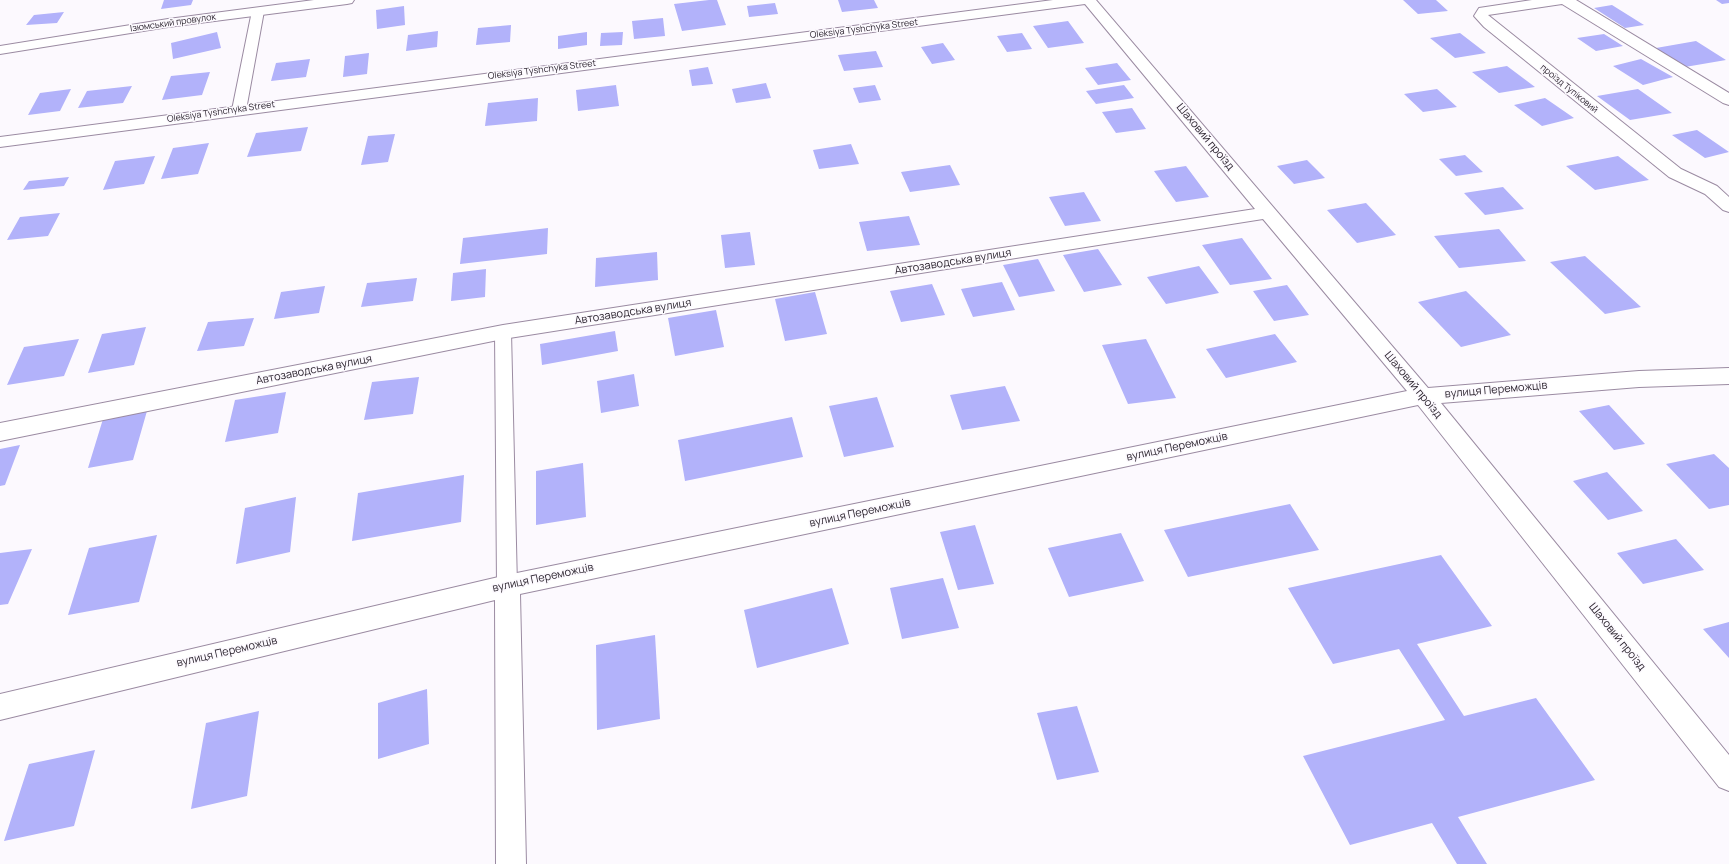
<!DOCTYPE html>
<meta charset="utf-8">
<style>
body{margin:0}
canvas{display:block;background:#fcf9fe}
</style>
<canvas width="1729" height="864"></canvas>
<script>
const ctx = document.querySelector('canvas').getContext('2d');
ctx.lineJoin = 'round';
function fill(path, color) {
  ctx.fillStyle = color;
  ctx.fill(path, 'evenodd');
}
function trace(path, color, width, dash) {
  ctx.strokeStyle = color;
  ctx.lineWidth = width;
  ctx.lineCap = dash ? 'butt' : 'round';
  ctx.setLineDash(dash || []);
  ctx.stroke(path);
}
function drawText(font, color, halo, rows, align = 'center') {
  ctx.font = font + ' Manrope,sans-serif';
  ctx.lineWidth = 3;
  ctx.setLineDash([]);
  ctx.textBaseline = 'middle';
  ctx.strokeStyle = halo;
  ctx.fillStyle = color;
  for (const [text, x, y, turn = 0] of rows) {
    ctx.save();
    ctx.translate(x, y);
    ctx.rotate((+turn || 0) * Math.PI / 180);
    ctx.textAlign = isNaN(turn) ? turn : align;
    if (halo) ctx.strokeText(text, 0, 0);
    ctx.fillText(text, 0, 0);
    ctx.restore();
  }
}
fill(new Path2D(`
 M164,0H193L191,5L161,9Z
 M709,0H717L726,25L682,31L674,4Z
 M838,0H874L878,8L842,12Z
 M1403,0H1436L1448,11L1418,14Z
 M1716,0H1729V3L1722,4Z
 M775,3L778,14L749,17L747,6Z
 M1612,5L1644,25L1625,28L1594,8Z
 M404,6L405,25L377,29L376,10Z
 M64,12L57,23L26,25L34,15Z
 M663,18L665,36L634,39L632,21Z
 M1068,21L1084,43L1048,48L1033,26Z
 M511,25L510,42L476,45L478,28Z
 M438,31L437,47L406,51L408,35Z
 M217,32L221,48L173,59L171,43Z
 M587,32V45L558,49V36Z
 M623,32L622,45L600,46L601,33Z
 M1022,33L1032,49L1007,52L997,36Z
 M1460,33L1486,53L1455,58L1430,38Z
 M1604,34L1623,46L1596,51L1577,38Z
 M1696,41L1726,60L1685,67L1656,48Z
 M943,43L955,60L932,64L921,47Z
 M876,51L883,67L844,71L838,55Z
 M369,53L367,74L343,77L345,56Z
 M310,59L306,77L271,81L276,63Z
 M1641,59L1673,77L1643,85L1613,66Z
 M1117,63L1131,80L1098,85L1085,68Z
 M1507,66L1535,87L1499,93L1472,72Z
 M708,67L713,84L692,86L689,70Z
 M210,72L202,95L162,100L171,76Z
 M766,83L771,98L736,103L732,89Z
 M616,85L619,106L578,111L576,90Z
 M875,85L881,100L859,103L853,88Z
 M1124,85L1134,98L1096,104L1086,91Z
 M132,86L123,103L78,108L87,91Z
 M71,89L60,111L28,115L40,93Z
 M1437,89L1457,107L1423,112L1404,94Z
 M1638,89L1672,113L1630,120L1597,96Z
 M538,98L537,121L485,126L488,103Z
 M1545,98L1574,118L1542,126L1514,105Z
 M1132,108L1146,129L1116,133L1102,112Z
 M308,127L301,151L247,157L256,133Z
 M1697,130L1729,152L1705,158L1672,135Z
 M395,134L388,162L361,165L368,136Z
 M209,143L198,174L161,179L173,148Z
 M851,144L859,164L819,169L813,150Z
 M1465,155L1483,172L1456,176L1439,159Z
 M155,156L144,184L103,190L115,161Z
 M1618,156L1649,180L1595,190L1566,166Z
 M1307,160L1325,178L1294,184L1277,166Z
 M950,165L960,185L910,192L901,172Z
 M1186,166L1209,197L1176,202L1154,171Z
 M69,177L64,186L23,190L29,181Z
 M1503,187L1524,209L1485,215L1464,193Z
 M1084,192L1101,221L1065,226L1049,197Z
 M1366,203L1396,235L1357,243L1327,210Z
 M60,213L48,236L7,240L20,217Z
 M909,216L920,245L867,251L859,222Z
 M548,228L547,254L460,264L463,238Z
 M1499,229L1526,261L1459,268L1434,236Z
 M750,232L755,265L725,268L721,235Z
 M1242,238L1272,279L1230,285L1202,245Z
 M1098,249L1122,285L1084,292L1063,255Z
 M657,252L658,280L595,287L596,258Z
 M1585,256L1641,307L1605,314L1550,262Z
 M1038,259L1055,291L1019,297L1003,265Z
 M1199,266L1219,293L1166,304L1147,277Z
 M486,269L485,297L451,301L453,273Z
 M417,278L413,301L361,307L367,283Z
 M1002,282L1015,310L973,317L961,289Z
 M932,284L945,315L901,322L890,291Z
 M1287,285L1309,315L1274,321L1253,291Z
 M325,286L319,313L274,319L281,292Z
 M1466,291L1511,335L1461,347L1418,302Z
 M815,292L827,334L785,341L775,299Z
 M716,310L724,347L675,356L668,318Z
 M254,318L244,346L197,351L208,322Z
 M146,327L134,365L88,373L102,334Z
 M615,331L618,351L542,365L540,344Z
 M1275,334L1297,362L1226,378L1206,349Z
 M79,339L64,376L7,385L24,347Z
 M1146,339L1176,398L1128,404L1102,345Z
 M634,374L639,406L601,413L597,381Z
 M419,377L413,414L364,420L372,382Z
 M1005,386L1020,421L962,430L950,395Z
 M286,392L278,433L225,442L235,400Z
 M877,397L894,447L844,457L829,406Z
 M1609,405L1645,444L1614,450L1579,411Z
 M147,411L133,460L88,468L103,419Z
 M792,417L803,457L685,481L678,440Z
 M20,445L5,485L0,486V449Z
 M1714,454L1729,468V505L1709,509L1666,464Z
 M583,463L586,517L536,525V471Z
 M1607,472L1643,511L1608,520L1573,481Z
 M464,475L461,522L352,541L358,493Z
 M296,497L290,552L236,564L245,508Z
 M1290,504L1319,550L1188,577L1164,530Z
 M975,525L994,584L958,590L940,532Z
 M1121,533L1144,581L1069,597L1048,548Z
 M157,535L139,602L68,615L89,548Z
 M1676,539L1704,570L1643,584L1617,553Z
 M32,549L8,604L0,605V553Z
 M1441,555L1492,626L1417,644L1464,716L1536,698L1595,780L1458,817L1487,864H1457L1432,823L1350,845L1303,756L1445,720L1399,649L1333,664L1288,588Z
 M943,578L959,628L902,639L890,588Z
 M832,588L849,644L757,668L744,610Z
 M1729,622V658L1703,629Z
 M655,635L660,719L597,730L596,645Z
 M427,689L429,744L378,759V703Z
 M1077,706L1099,772L1057,780L1037,713Z
 M259,711L247,796L191,809L206,723Z
 M95,750L74,826L4,841L29,764Z`), '#b2b2fa');
const lane = new Path2D(`
 M258,8L262,9L264,11L246,110L244,113H234L232,110L252,11L254,9Z
 M503,326L509,328L511,332L517,586L514,592L507,595L500,592L497,586L495,332L497,328Z`);
const street = new Path2D(`
 M314,0H354L352,3L347,4L168,27L0,54V46L168,19Z
 M1053,0H1096L1428,388L1639,371L1729,368V384L1639,387L1441,403L1729,755V791L1719,787L1418,405L520,594L526,864H496L495,600L0,720V694L507,575L1407,391L1263,219L503,339L0,441V423L503,325L1255,209L1085,4L0,147V137Z
 M1532,0H1576L1729,93V105L1723,103L1562,4L1488,15L1681,169L1717,186L1729,197V212L1723,210L1705,194L1669,177L1484,27L1474,16L1479,8Z`);
trace(lane, '#9b8ba2', 2);
trace(street, '#9b8ba2', 2);
fill(lane, '#fff');
fill(street, '#fff');
drawText('9px', '#2d2630', '#fcf9fe', [
 ["Ізюмський провулок",173,23,-8],
 ["Oleksiya Tyshchyka Street",864,29,-7],
 ["Oleksiya Tyshchyka Street",542,70,-7],
 ["проїзд Тупіковий",1569,89,39],
 ["Oleksiya Tyshchyka Street",221,112,-8]
]);
drawText('11px', '#2d2630', '#fcf9fe', [
 ["Шаховий проїзд",1205,137,50],
 ["Автозаводська вулиця",953,262,-9],
 ["Автозаводська вулиця",633,312,-9],
 ["Автозаводська вулиця",314,370,-11],
 ["Шаховий проїзд",1413,385,50],
 ["вулиця Переможців",1496,390,-5],
 ["вулиця Переможців",1177,447,-12],
 ["вулиця Переможців",860,513,-12],
 ["вулиця Переможців",543,578,-12],
 ["Шаховий проїзд",1617,637,51],
 ["вулиця Переможців",227,652,-13]
]);
</script>
